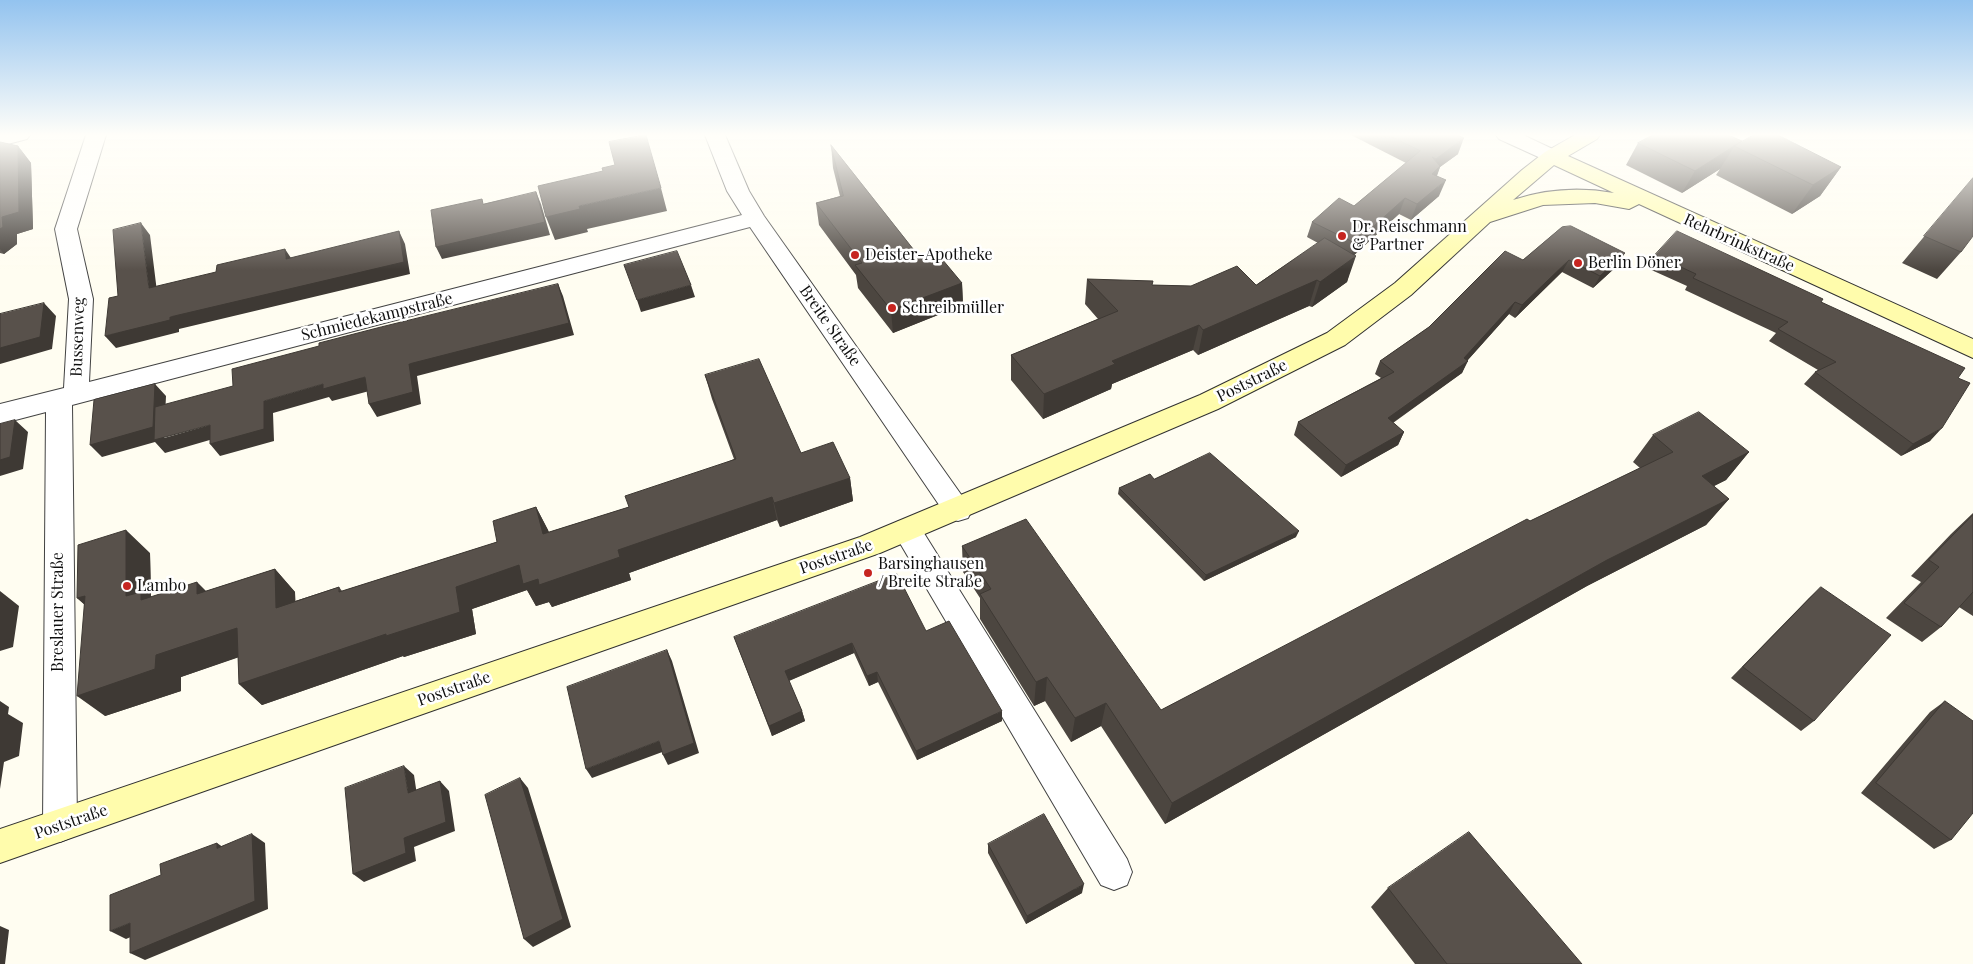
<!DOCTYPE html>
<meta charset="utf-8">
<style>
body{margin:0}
canvas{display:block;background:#fffdf1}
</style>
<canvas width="1973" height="964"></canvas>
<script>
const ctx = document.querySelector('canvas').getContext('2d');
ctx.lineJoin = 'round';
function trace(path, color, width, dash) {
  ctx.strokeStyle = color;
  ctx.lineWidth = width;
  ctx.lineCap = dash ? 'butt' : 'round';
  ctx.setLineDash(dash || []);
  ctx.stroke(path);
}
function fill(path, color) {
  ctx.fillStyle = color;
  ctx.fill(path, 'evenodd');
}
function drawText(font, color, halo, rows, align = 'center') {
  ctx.font = font + ' "Playfair Display",serif';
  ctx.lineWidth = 5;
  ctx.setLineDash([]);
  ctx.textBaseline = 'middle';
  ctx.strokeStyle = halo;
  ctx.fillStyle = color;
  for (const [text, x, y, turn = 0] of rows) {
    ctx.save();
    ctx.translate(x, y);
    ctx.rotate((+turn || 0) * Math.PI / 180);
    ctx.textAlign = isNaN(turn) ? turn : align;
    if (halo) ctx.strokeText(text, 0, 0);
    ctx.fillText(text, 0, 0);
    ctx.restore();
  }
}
const minor = new Path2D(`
 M0,135H30L27,139L0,146Z
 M86,135H106L77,229L93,299L89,382L742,215L727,191L705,135H725L749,191L764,216L972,510L968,518L958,521L948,518L750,227L72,405L77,825L72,837L60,842L48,837L43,825L46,412L0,424V404L64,388L69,299L55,229Z
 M1496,135H1523L1559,152L1562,156L1559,160L1552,162L1545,160L1499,139Z
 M907,519L917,522L1127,859L1132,872L1127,885L1114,890L1101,885L897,538L893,530L897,522Z`);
const secondary = new Path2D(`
 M1575,135H1600L1597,139L1568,156L1973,339V358L1639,204L1629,209L1595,203L1543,205L1490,222L1411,295L1345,345L1218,409L880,553L0,863V829L860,537L1200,395L1327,333L1395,283L1522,170L1545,152ZM1554,165L1614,193C1581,187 1546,189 1513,200Z`);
trace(minor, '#424242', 2);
trace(secondary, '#313131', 2);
fill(minor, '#fff');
fill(secondary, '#fffcac');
fill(new Path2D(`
 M1351,135H1458V154L1440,167L1437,176L1439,196L1411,220L1399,214L1354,255L1347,282L1312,307L1309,306L1198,355L1193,350L1112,384L1111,389L1043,419L1011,380V355L1098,319L1085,304L1087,279L1152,285L1191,286L1256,285L1318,243L1307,237L1312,222L1354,206L1406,163Z
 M0,142L18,146L31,163L33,229L17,234V244L4,254L0,253Z
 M1742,142L1841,167L1820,196L1792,214L1716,175L1720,169L1682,193L1626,165L1638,143Z
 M831,145L921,259L962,283L963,305L893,333L858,288L856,275L819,225L816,203L840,196L833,168Z
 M1973,178L1961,252L1937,279L1902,263Z
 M1562,227L1617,266L1593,288L1562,272L1515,318L1509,314L1467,361L1462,373L1393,423L1404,432L1398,445L1341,477L1294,435L1298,422L1381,378L1375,374L1380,361L1429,327L1523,260Z
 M1655,255L1821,302L1958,378L1930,441L1901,456L1804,384L1815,372L1818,370L1769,341L1776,333L1685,290L1687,286L1647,268Z
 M705,375L801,453L850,478L853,501L780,527L777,520L629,573L631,580L552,607L549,602L536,606L527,590L472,609L476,634L404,657L403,656L262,705L239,684L238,657L181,677V691L105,716L84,604L77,598L150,553L151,597L206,591L275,569L295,592V601L339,587L342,591L497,542L536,507L549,532L629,507L734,459L712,399Z
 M1653,435L1749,452L1726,480L1714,486L1729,499L1706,525L1587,586L1165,824L1101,726L1071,742L1045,701L1034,706L980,619V598L963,572L962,546L1161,710L1530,521L1640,468L1633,462Z
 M1154,479L1296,537L1204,581L1118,494L1119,488Z
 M1973,513V616L1959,607L1941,627L1922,642L1886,618L1921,582L1911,576L1951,534Z
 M1821,587L1814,721L1801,731L1731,678L1809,598Z
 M926,631L1002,721L917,760L878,682L869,686L854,653L789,681L802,711L805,721L772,736L734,637Z
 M1945,701L1951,840L1934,849L1861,793L1930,712Z
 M988,844L1082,893L1026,924L988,853Z
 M1388,888L1582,964H1415L1371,907Z`), '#4c4640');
fill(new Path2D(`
 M1464,138L1458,154L1440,167L1434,182L1430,174L1436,159Z
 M18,146L31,163L33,229L17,234V244L4,254L0,249V229Z
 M1734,147L1720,169L1682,193L1695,171Z
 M1841,167L1820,196L1792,214L1813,185Z
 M1446,180L1439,196L1411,220L1417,204Z
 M661,188L667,211L587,229L588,232L555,240L546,217L579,206Z
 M536,192L541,204L550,235L442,259L436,247Z
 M1405,198L1399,214L1350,259L1355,243Z
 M141,223L150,235L158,300L149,288Z
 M399,231L405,244L410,274L179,329V332L116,348L105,336L170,317Z
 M285,249L293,261L286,259Z
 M1625,253L1617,266L1593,288L1600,276Z
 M1356,256L1347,282L1312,307L1320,282Z
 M1569,260L1562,272L1515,318L1522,305Z
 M1317,280L1309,306L1198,355L1203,330Z
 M962,283L963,305L893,333L891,310Z
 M558,284L563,296L574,335L417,376L421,404L377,417L369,404L409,364Z
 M691,285L695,297L641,312L637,300Z
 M1515,302L1509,314L1466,362L1468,361L1462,373L1382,430L1388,418L1464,358Z
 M44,303L56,316L52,349L0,364V348Z
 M1199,325L1193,350L1112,384L1111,389L1043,419L1044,394L1112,361Z
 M365,377L373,390L332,401L329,397L273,413L274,441L220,456L210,444L264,401L323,384Z
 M155,384L166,396L164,438L210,425L220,437L165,453L155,442L102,457L90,445Z
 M15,420L28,432L23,469L0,476V460Z
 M1942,428L1930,441L1901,456L1913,444Z
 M1404,432L1398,445L1341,477L1346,465Z
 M1749,452L1726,480L1680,503L1702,476Z
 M850,478L853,501L780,527L774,503Z
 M772,497L777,520L629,573L631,580L552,607L549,602L536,606L527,590L472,609L476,634L404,657L403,656L262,705L239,684L456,587L519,565L618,550Z
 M1729,499L1706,525L1587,586L1165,824L1172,803L1607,560Z
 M536,507L548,530L555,557L543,534Z
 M126,530L150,553L151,600L166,614L126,596Z
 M1299,531L1296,537L1204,581L1206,575Z
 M275,569L295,592L297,630L276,608Z
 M197,582L220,605L197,594Z
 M0,591L19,606L13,647L0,651Z
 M85,596L103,621L77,598Z
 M237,628L260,650L181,677V691L105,716L77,696L156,655Z
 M852,643L854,653L788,681L785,671Z
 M667,650L672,661L699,753L668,765L663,755Z
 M877,672L878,682L869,686L867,676Z
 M1047,677L1045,701L1034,706L1036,682Z
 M0,701L9,707L8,714L23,723L19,756L4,762L0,789Z
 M1106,703L1101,726L1071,742L1075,718Z
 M802,711L805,721L772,736L769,726Z
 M1002,711V721L917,760L916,751Z
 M659,741L665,751L592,778L586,769Z
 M404,766L414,775L418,802L408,793Z
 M520,778L528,788L571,927L533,947L524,939Z
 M440,781L449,791L455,831L414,847L416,861L364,882L353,874L404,838Z
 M252,834L265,843L268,909L145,960L130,953Z
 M217,843L230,852L217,848Z
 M1084,884L1082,893L1026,924L1027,916Z
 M130,923L145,931L126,939L110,931Z
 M0,926L9,930L5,964H0Z`), '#3e3934');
const building = new Path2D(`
 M646,135L661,188L579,206L580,209L546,217L538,186L603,171L602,168L615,165L609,142Z
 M1388,135H1458L1464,138L1436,159L1432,157L1440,166L1432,174L1446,180L1417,204L1405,198L1355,243L1312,222L1339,198L1354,206L1420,151Z
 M1653,135H1728L1742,141L1695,171L1638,143Z
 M1754,135H1778L1841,167L1813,185L1734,146Z
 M0,142L18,146L19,212L2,217L3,227L0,229Z
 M831,145L921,259L937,253L962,283L891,310L855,265L862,263L816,203L843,196Z
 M1973,178V236L1961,252L1924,236Z
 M536,192L545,222L436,247L431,210L482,199L483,204Z
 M141,223L149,288L216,272L217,265L285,249L286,259L399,231L404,262L170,317V320L105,336L109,298L118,296L113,230Z
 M1571,226L1625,253L1600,276L1569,260L1522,305L1515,302L1464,358L1468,361L1388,418L1404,432L1346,465L1298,422L1394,372L1380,361L1429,327L1505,251L1523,260L1562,227Z
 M1677,231L1823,299L1821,302L1965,368L1958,378L1970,383L1942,428L1913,444L1815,372L1836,362L1778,329L1788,322L1693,278L1696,274L1655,255Z
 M1325,238L1356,256L1320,282L1317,280L1203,330L1199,325L1112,361L1115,364L1044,394L1011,355L1118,311L1087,279L1153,281L1152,285L1191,286L1237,266L1256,285Z
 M677,251L691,285L637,300L624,265Z
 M558,284L569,323L409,364L413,392L369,404L365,377L323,389V384L264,401V429L210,444V425L154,440L155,407L233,386L232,369L319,346V343L381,327Z
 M44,303L40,337L0,348V314Z
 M759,359L801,453L833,442L850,478L774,503L772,497L618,550L620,557L539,585L538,579L523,584L519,565L456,587L460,612L386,636V634L239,684L237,628L156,655L155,669L77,696L85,596L77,598L78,545L126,530V596L141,592V600L197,582V594L275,569L276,608L339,587V592L497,542L493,521L536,507L543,534L629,507L625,496L736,459L705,375Z
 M155,384L153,427L90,445L94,400Z
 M1699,412L1749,452L1702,476L1729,499L1607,560L1172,803L1106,703L1075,718L1047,677L1036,682L980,594L991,589L962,546L1026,519L1161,710L1527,519L1530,521L1673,452L1653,435Z
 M15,420L10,457L0,460V424Z
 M1210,453L1299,531L1206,575L1119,488L1150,474L1154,479Z
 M1973,515V592L1941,627L1904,603L1939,567L1929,560Z
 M897,574L926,631L949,621L1002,711L916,751L877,672L867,676L852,643L785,671L802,711L769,726L734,637Z
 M1821,587L1891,635L1814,721L1743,667Z
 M667,650L694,743L663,755L659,741L586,769L567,687Z
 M1945,701L1973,721V813L1951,840L1876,783Z
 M404,766L408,793L440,781L446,822L404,838L406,853L353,874L345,788Z
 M520,778L563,919L524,939L485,795Z
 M1044,814L1084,884L1027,916L988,844Z
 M1469,832L1582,964H1447L1388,888Z
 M252,834L255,901L130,953V923L110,931V895L161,875L160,864L217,843V848Z`);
fill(building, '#58514b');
trace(building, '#3e3934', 1);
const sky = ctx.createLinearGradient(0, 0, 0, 270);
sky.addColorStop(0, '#93c3ef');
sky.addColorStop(0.5, '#fffef9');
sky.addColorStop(1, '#fffef900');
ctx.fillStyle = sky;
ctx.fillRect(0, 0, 1973, 270);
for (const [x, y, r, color] of [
 [1342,236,5,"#c62520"],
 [855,255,5,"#c62520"],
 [1578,263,5,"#c62520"],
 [892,308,5,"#c62520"],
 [868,573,5,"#c62520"],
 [127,586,5,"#c62520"]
]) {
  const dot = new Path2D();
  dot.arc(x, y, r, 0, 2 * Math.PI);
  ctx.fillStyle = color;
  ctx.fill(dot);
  trace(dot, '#fff', 2);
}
drawText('16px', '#0f0f0f', '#fff', [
 ["Dr. Reischmann",1352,227],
 ["& Partner",1352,245],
 ["Deister-Apotheke",865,255],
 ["Berlin Döner",1588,263],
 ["Schreibmüller",902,308],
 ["Barsinghausen",878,564],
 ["/ Breite Straße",878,582],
 ["Lambo",137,586]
], 'left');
drawText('16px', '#0f0f0f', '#fff', [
 ["Rehrbrinkstraße",1739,243,24],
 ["Schmiedekampstraße",377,317,-14],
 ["Breite Straße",830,326,55],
 ["Bussenweg",78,337,-88],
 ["Poststraße",1252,381,-26],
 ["Poststraße",836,557,-19],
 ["Breslauer Straße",58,612,-90],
 ["Poststraße",454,689,-19],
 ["Poststraße",71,822,-19]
]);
</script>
